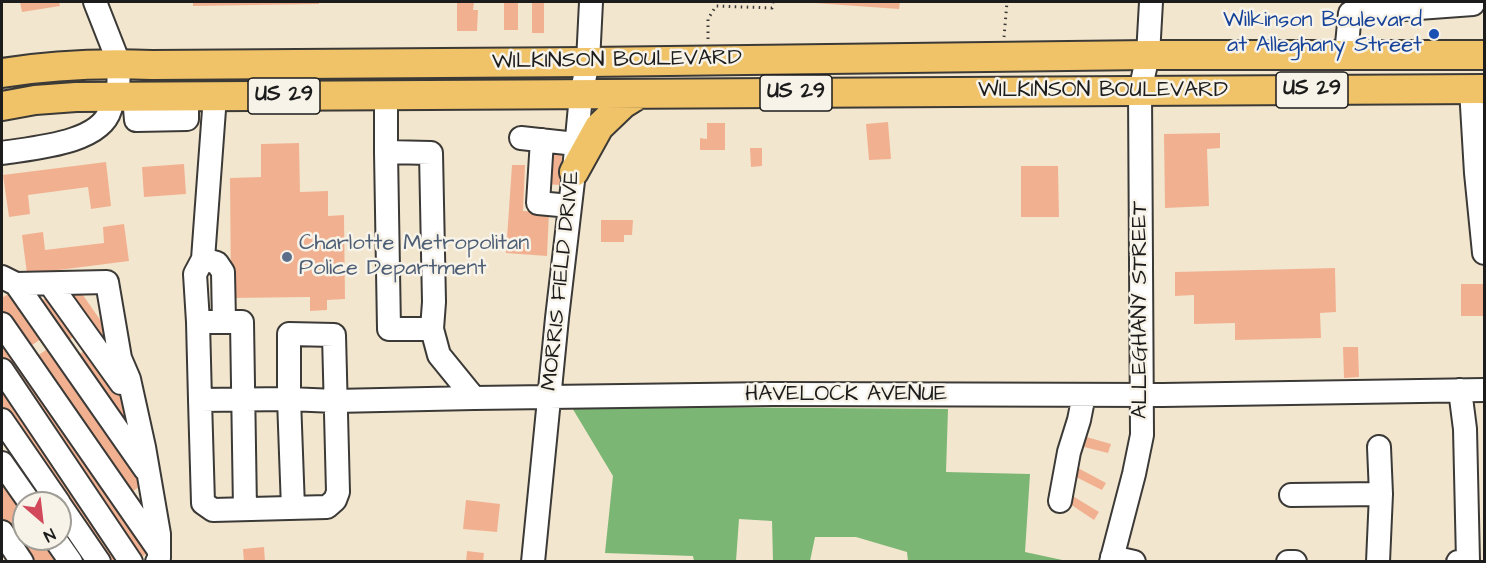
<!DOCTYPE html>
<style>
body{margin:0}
#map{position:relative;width:1486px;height:563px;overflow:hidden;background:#f3e6ce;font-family:"Architects Daughter",sans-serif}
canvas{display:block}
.frame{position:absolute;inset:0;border:3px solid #1c1c1c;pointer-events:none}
.north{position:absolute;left:12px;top:491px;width:60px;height:60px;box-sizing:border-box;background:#f7f3e8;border:2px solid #9f9d96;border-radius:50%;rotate:152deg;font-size:16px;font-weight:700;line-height:24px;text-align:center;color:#1c1c1c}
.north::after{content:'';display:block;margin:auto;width:21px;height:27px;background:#d1495b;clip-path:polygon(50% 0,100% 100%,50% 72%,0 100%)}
</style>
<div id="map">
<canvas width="1486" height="563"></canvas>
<div class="frame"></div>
<div class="north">N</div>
</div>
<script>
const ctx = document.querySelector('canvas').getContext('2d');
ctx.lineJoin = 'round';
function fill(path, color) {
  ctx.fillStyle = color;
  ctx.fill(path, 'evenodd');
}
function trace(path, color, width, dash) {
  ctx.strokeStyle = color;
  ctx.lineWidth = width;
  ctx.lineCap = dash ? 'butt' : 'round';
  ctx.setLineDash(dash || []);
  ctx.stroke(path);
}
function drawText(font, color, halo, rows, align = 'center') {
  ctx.font = font + ' "Architects Daughter",sans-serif';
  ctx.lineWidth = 5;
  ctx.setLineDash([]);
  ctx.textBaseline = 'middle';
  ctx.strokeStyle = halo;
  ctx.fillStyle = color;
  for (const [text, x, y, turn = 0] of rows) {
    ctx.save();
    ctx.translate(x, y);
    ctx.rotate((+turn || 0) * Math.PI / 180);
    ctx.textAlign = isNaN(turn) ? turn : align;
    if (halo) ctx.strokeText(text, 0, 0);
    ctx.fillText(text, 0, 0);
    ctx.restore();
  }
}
fill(new Path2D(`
 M571,406L948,409L946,472L1030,474L1025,552L1067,561H908L907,552L856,537H815L810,561H773L772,521L739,519L736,561H694L693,556L605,553L613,476Z`), '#7cb675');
fill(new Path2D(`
 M20,2H59L60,6L22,12Z
 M193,2H319V4L193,6Z
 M457,2H474L473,10H478L477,31H457Z
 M504,2H518V30H504Z
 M532,2H544V33H532Z
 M814,2H900L899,9L814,3Z
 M888,122L891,159L869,160L866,124Z
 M707,123H725V150H700V138L707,139Z
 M1220,133V148L1207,149L1209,206L1165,208L1164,134Z
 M299,143L300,192L328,191V216L344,215L345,299L327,300V310L310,311V297L231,298L230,178L261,177V144Z
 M750,148H762V166L751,167Z
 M545,153L562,155L560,185L543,184Z
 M106,162L111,206L91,209L88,187L28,195L30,214L9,217L3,175Z
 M184,164L186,194L144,197L142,167Z
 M512,165H525L523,211L549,212L547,256L506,253Z
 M1021,166H1058L1059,217H1021Z
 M601,220H633L632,235H624V242H601Z
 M124,224L129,261L27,274L22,235L43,232L45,250L104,243L103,227Z
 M1335,268L1336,312L1320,313L1321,338L1235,340V323L1194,324V295L1175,296V272Z
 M1461,284H1484V316H1461Z
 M78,288L110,334L98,342L65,297Z
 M13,291L44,337L26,349L2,313V298Z
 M50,295L76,335L63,344L37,304Z
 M2,334L150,551L138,560L2,360Z
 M52,346L145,483L127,495L34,358Z
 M90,347L136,415L120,426L75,357Z
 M1343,347H1358L1359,377L1344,378Z
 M2,381L122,562H104L2,408Z
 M1083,436L1111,444L1108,453L1080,446Z
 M1078,468L1106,483L1102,490L1074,476Z
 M2,482L24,515V539H41L56,562H29L2,521Z
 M1071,495L1099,512L1094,520L1067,502Z
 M466,500L500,504L497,532L463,529Z
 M264,547L265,562H244L243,549Z
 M467,551L484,553L483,562H466Z`), '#f1b191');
const minor = new Path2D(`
 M95,2L119,63L118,96
 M1346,55L1350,13L1473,4V2
 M1471,89L1476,173L1484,253
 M386,94V152
 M134,96L136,120L187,119V97
 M521,138L576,144
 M542,140L538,203L570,206
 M2,153C31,148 100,144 110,110C112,106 111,101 111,96
 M203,259L215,96
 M2,277L16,284L107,282L120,358L129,379L144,447L159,534V558L157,562
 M16,284L145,469
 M50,284L121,383
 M198,322L195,274L203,259L217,263L223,272L224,322
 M2,324L158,549
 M432,329L434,302L431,153L386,152L389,329H432L439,355L474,398L773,394L1162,395L1484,390
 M2,370L131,562
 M200,400L198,322H242L245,509
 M2,420L59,503
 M2,463L30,503
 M1291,495L1381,494
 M1060,501L1069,452L1079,420L1084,395
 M60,505L99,562
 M293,508L289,399V334L334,335L338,492L335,500L327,507L213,510L203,503L200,400L289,399L335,401L474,398
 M2,532L22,562
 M55,539L71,562
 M1112,557L1134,562
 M533,562L557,318L573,181L581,95L588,62L591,2
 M1111,562L1134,474L1142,435L1140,91L1148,55L1151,2
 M1288,562H1295
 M1378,562L1381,494L1379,447
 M1458,562L1468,561L1465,429L1460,390`);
const major = new Path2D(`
 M2,73C52,65 101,63 152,65L588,62L1148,55H1484
 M2,106L35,100L76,97L1484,89
 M574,172L599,127L623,104L639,94`);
trace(minor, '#3c3a37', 26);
trace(major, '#3c3a37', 32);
trace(new Path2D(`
 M1004,37L1007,2
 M708,39V19L716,6L772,8L773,2`), '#3c3a37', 3, [1.5, 4.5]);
trace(minor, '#fff', 22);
trace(major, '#f0c369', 28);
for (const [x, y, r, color] of [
 [1434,34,6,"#1a4fb4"],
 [287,257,6,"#5c6f8a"]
]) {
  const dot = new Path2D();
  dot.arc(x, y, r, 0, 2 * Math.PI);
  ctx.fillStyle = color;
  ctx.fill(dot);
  trace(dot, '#f7f3e8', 2);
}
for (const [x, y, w] of [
 [1312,90,72],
 [796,93,72],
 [284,96,72]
]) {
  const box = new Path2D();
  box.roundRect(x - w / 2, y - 18, w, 36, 4.5);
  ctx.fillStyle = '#f7f3e8';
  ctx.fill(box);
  trace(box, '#1c1c1c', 1.5);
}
drawText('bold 21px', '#1c1c1c', null, [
 ["US 29",1312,90],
 ["US 29",796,93],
 ["US 29",284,96]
]);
drawText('22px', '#164399', '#f7f3e8', [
 ["Wilkinson Boulevard",1422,21],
 ["at Alleghany Street",1422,46]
], 'right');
drawText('22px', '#1c1c1c', '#f7f3e8', [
 ["WILKINSON BOULEVARD",617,61,-1],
 ["WILKINSON BOULEVARD",1103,91],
 ["MORRIS FIELD DRIVE",562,281,-84],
 ["ALLEGHANY STREET",1141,310,-90],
 ["HAVELOCK AVENUE",846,395]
]);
drawText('22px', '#4e5e75', '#f7f3e8', [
 ["Charlotte Metropolitan",299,244],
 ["Police Department",299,269]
], 'left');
</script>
